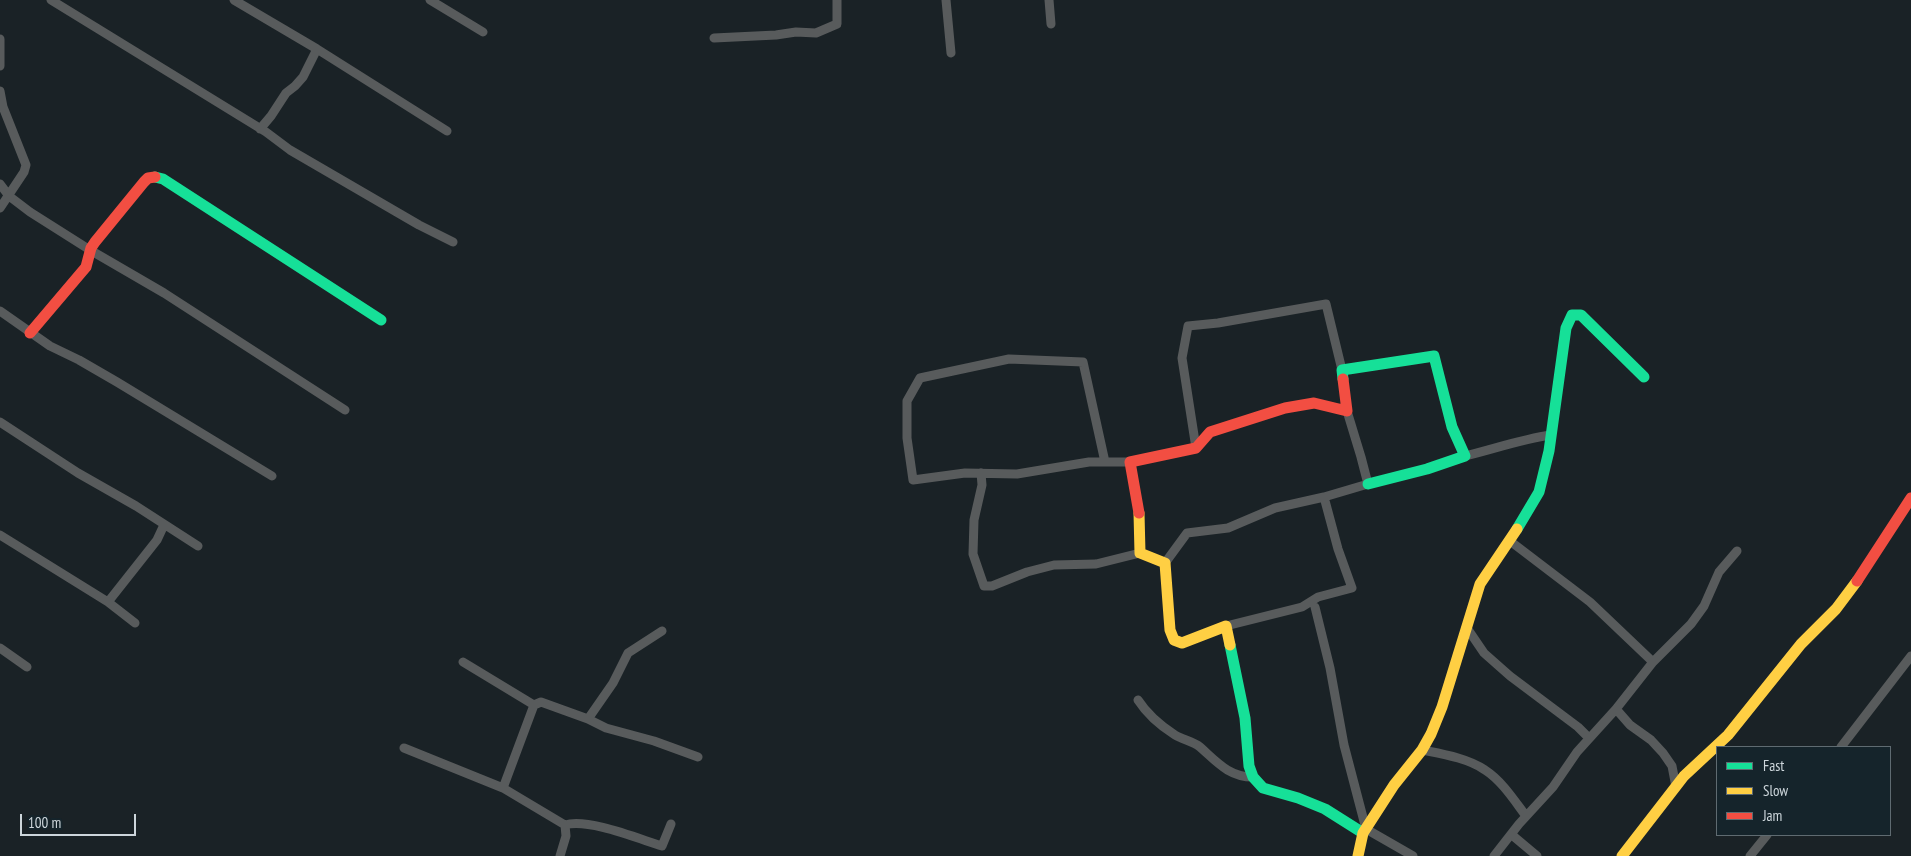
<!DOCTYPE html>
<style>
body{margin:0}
#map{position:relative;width:1911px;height:856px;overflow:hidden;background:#1a2226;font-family:"PT Sans Narrow",sans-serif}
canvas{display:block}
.legend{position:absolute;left:1716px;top:746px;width:175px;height:90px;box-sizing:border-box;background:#15242b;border:1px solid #5f6b71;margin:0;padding:6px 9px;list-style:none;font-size:15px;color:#cdd6db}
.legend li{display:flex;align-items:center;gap:10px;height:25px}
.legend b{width:25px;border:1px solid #5f6b71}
.scale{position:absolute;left:20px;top:814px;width:116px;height:22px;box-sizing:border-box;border:2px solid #cdd6db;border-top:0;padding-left:6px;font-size:15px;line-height:18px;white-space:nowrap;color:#cdd6db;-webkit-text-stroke:4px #15242b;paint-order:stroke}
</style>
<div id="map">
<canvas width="1911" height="856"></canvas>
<ul class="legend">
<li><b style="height:6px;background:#16e098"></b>Fast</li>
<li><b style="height:6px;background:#ffcf43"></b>Slow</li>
<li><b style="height:6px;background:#f24e42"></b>Jam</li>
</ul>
<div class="scale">100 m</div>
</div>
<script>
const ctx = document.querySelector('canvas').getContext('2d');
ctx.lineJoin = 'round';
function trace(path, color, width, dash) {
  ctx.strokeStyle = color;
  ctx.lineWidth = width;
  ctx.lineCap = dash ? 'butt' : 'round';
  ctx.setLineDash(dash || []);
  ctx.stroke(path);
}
trace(new Path2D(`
 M51,0L266,132L290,150L419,225L453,242
 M234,0L317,49L447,131
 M430,0L483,32
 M946,0L951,53
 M1049,0L1051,24
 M714,38L776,35L796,32L816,33L837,24V0
 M0,39V66
 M0,91L3,107L26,165L24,172L0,208
 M260,129L271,116L286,93L295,86L303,77L317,49
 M0,184L9,196L30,212L90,250L164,293L345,410
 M0,311L50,346L79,360L117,382L272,476
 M0,422L78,473L136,506L198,546
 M1196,448L1182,358L1188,326L1218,323L1326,304L1342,370
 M1465,456C1494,449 1522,439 1551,435
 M1105,462L1083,362L1009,359L920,378L907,401V438L913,480L965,473L1017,474L1089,462H1130
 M981,473L982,485L974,520L973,554L984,586H992L1027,572L1054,565L1096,564L1140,553
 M0,535L108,602L135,623
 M1510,541L1590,602L1653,662
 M1165,563L1187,533L1228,528L1275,508L1324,497
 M108,602L157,540L164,525
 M1315,607L1330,668L1344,745L1366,829L1413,856
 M1226,626L1302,607L1318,597L1352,588L1338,549L1324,497L1368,484L1361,457L1347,411
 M1467,628L1484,653L1510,676L1578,727L1589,738
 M0,648L27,667
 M463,662L534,705
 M1138,700C1147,714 1161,726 1175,735C1183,740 1193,741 1200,747C1217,762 1229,777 1253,777
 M1616,709L1630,725L1651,740L1663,753L1672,766L1676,787
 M588,719L613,683L628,653L662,631
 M1841,747L1911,656
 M404,748L503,788L565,825
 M1422,750C1442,754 1468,758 1485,770C1502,781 1514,800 1526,816
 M503,788L534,705L541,702L588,719L606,728L654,741L698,757
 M565,825C588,818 639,839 662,846L671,824
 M1512,835L1537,856
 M560,856L566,836L565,825
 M1494,856L1519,824L1553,787L1577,752L1616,709L1653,662L1691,624L1704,606L1719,572L1737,551
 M1750,856L1767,835`), '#585b5c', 9);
trace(new Path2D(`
 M155,177L163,179L381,320
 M1343,379L1342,370L1434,356L1452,427L1465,456L1427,469L1368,484
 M1517,529L1539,492L1549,451L1566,328L1572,315H1581L1644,377
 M1230,645L1245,718L1249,766L1253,777L1263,788L1298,798L1325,809L1363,833`), '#16e098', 11);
trace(new Path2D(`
 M1139,513L1140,553L1165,563L1170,630L1174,640L1182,643L1226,626L1230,645
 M1358,856L1363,833L1394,785L1422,750L1431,734L1442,707L1480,584L1517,529
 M1622,856L1684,776L1728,735L1801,644L1836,609L1857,581`), '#ffcf43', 11);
trace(new Path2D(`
 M30,333L86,267L91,248L95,242L144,182L148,178L155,177
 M1139,513L1130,462L1196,448L1210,432L1285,408L1314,403L1347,411L1343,379
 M1857,581L1911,498`), '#f24e42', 11);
</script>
